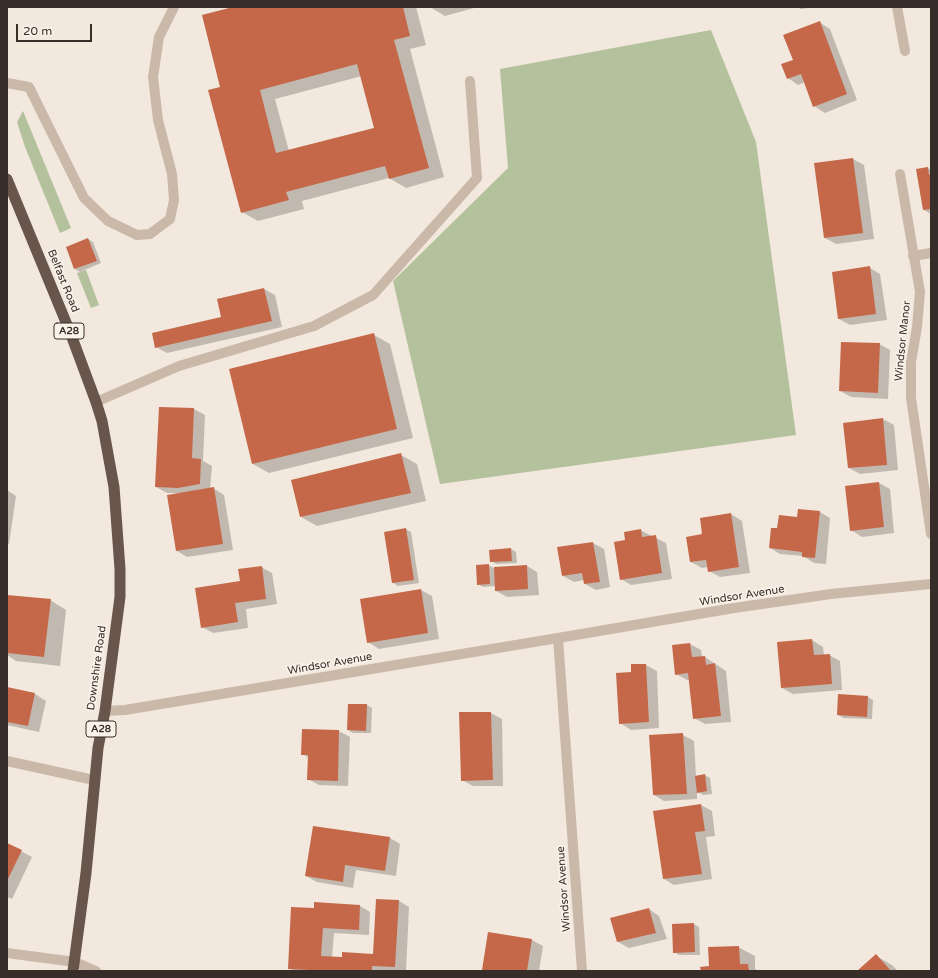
<!DOCTYPE html>
<style>
body{margin:0}
#map{position:relative;width:938px;height:978px;overflow:hidden;background:#f2e8dd;font-family:"Varela Round",sans-serif}
canvas{display:block}
.frame{position:absolute;inset:0;border:8px solid #372d29;pointer-events:none}
.scale{position:absolute;left:16px;top:24px;width:76px;height:18px;box-sizing:border-box;border:2px solid #372d29;border-top:0;padding-left:5px;font-size:12px;line-height:14px;white-space:nowrap;color:#372d29;-webkit-text-stroke:3px #f9f2e9;paint-order:stroke}
</style>
<div id="map">
<canvas width="938" height="978"></canvas>
<div class="frame"></div>
<div class="scale">20 m</div>
</div>
<script>
const ctx = document.querySelector('canvas').getContext('2d');
ctx.lineJoin = 'round';
function fill(path, color) {
  ctx.fillStyle = color;
  ctx.fill(path, 'evenodd');
}
function trace(path, color, width, dash) {
  ctx.strokeStyle = color;
  ctx.lineWidth = width;
  ctx.lineCap = dash ? 'butt' : 'round';
  ctx.setLineDash(dash || []);
  ctx.stroke(path);
}
function drawText(font, color, halo, rows, align = 'center') {
  ctx.font = font + ' "Varela Round",sans-serif';
  ctx.lineWidth = 3.5;
  ctx.setLineDash([]);
  ctx.textBaseline = 'middle';
  ctx.strokeStyle = halo;
  ctx.fillStyle = color;
  for (const [text, x, y, turn = 0] of rows) {
    ctx.save();
    ctx.translate(x, y);
    ctx.rotate((+turn || 0) * Math.PI / 180);
    ctx.textAlign = isNaN(turn) ? turn : align;
    if (halo) ctx.strokeText(text, 0, 0);
    ctx.fillText(text, 0, 0);
    ctx.restore();
  }
}
fill(new Path2D(`
 M711,30L756,142L796,435L440,484L393,281L508,168L500,69Z
 M23,111L71,228L60,233L25,147L17,122Z
 M86,270L99,305L91,308L77,273Z`), '#b4c19d');
fill(new Path2D(`
 M237,7H416L426,45L410,49L444,177L406,188L389,178L302,201L304,209L258,221L242,212L222,87ZM362,76L375,128L289,151L275,99Z
 M430,7H474V8L445,16Z
 M797,7H815L801,9Z
 M819,22L830,29L857,100L825,113L814,106L805,82L798,85L788,78L794,60Z
 M853,159L864,165L874,239L836,244L825,238Z
 M928,168L931,170V214L924,210Z
 M88,239L93,242L101,263L80,272L75,269Z
 M870,268L880,274L887,320L850,325L839,319Z
 M264,289L275,295L282,327L167,353L156,347L223,318L218,299Z
 M374,335L390,344L413,438L269,473L253,464L231,369Z
 M879,344L890,350L888,399L851,397L840,391Z
 M194,409L205,415L203,461L212,466L210,489L213,488L224,495L233,550L187,557L177,551V493H167L156,487Z
 M883,419L894,425L898,470L860,474L849,468Z
 M401,455L417,464L426,501L317,526L301,517Z
 M879,483L890,489L894,533L862,537L851,530Z
 M7,490L16,496L9,544H7Z
 M820,512L830,518L826,564L814,563L803,556L780,554L770,548L778,529L798,518Z
 M731,514L742,521L750,573L720,577L709,571L708,567L702,568L691,562L688,537L703,535Z
 M406,529L411,532L419,583L398,586L393,583Z
 M640,530L666,543L672,579L631,585L621,579L626,541Z
 M593,543L604,549L610,587L596,590L585,584L584,580L574,582L563,576Z
 M511,549L516,552L517,563L496,564L491,561Z
 M488,565L494,568L527,566L537,572L539,595L507,597L496,591V586L483,587L478,584Z
 M261,567L272,573L277,604L246,609L248,628L213,633L202,627L241,582Z
 M421,590L432,596L439,639L379,649L368,642Z
 M7,596L50,600L66,610L60,666L16,661L7,655Z
 M812,640L823,647L824,656L829,655L840,661L842,690L793,694L782,688Z
 M690,644L701,650L702,657H705L726,671L731,722L705,724L694,718L690,680H687L676,674L673,646Z
 M646,665L657,671L659,728L631,730L620,723L633,673Z
 M7,688L35,694L46,701L39,732L7,725Z
 M868,697L873,700L872,719L844,718L838,715Z
 M367,705L372,708L371,733H353L348,730Z
 M460,713H491L502,719L503,786H473L462,780Z
 M303,730L339,731L350,737L348,786L319,785L308,779L309,758L302,754Z
 M683,735L694,741L696,776L705,775L710,778L712,794L703,795L697,791V799L664,801L654,795Z
 M701,805L712,811L715,836L706,837L712,879L674,885L664,879Z
 M390,838L400,844L396,876L356,870L353,888L317,882L306,876Z
 M7,844L32,857L12,899L7,897Z
 M399,901L409,907L406,971H294L289,968L315,909L360,906L370,912L369,935L334,933L332,958L374,955Z
 M649,909L659,916L667,939L629,948L618,942Z
 M694,924L699,927L700,955H679L674,952Z
 M489,933L532,940L543,946L539,971H486L483,969Z
 M738,947L755,956V969L759,971H702L710,967Z
 M876,956L892,965L898,971H858Z`), '#0003');
fill(new Path2D(`
 M233,7H403L410,36L394,40L429,168L389,179L385,166L286,192L289,200L241,213L208,90L220,87L202,15ZM357,64L374,128L276,153L260,90Z
 M820,21L847,94L813,107L801,74L787,79L781,64L793,60L783,35Z
 M853,158L863,233L824,238L814,163Z
 M928,167L929,175L931,174V209L923,210L916,169Z
 M88,238L97,261L74,269L66,247Z
 M870,266L876,314L838,319L832,272Z
 M264,288L272,321L155,348L152,333L221,317L217,299Z
 M374,333L397,429L252,464L229,369Z
 M841,342L880,343L878,393L839,391Z
 M159,407L194,408L192,458L201,459L200,484L178,488L155,487Z
 M883,418L887,465L848,468L843,423Z
 M401,453L411,493L300,517L291,480Z
 M879,482L884,527L850,531L845,486Z
 M214,487L223,544L176,551L167,495Z
 M798,509L820,511L815,558L802,557V552L769,548L771,528H777L779,515L797,517Z
 M731,513L739,567L708,572L706,560L690,562L686,537L702,534L700,518Z
 M406,528L414,580L392,583L384,532Z
 M641,529L642,537L656,535L662,573L620,580L614,542L625,540L624,532Z
 M593,542L600,582L584,584L582,573L562,576L557,547Z
 M511,548L512,561L490,562L489,550Z
 M489,564L490,584L477,585L476,565Z
 M527,565L528,589L495,591L494,567Z
 M262,566L266,599L235,603L238,622L201,628L195,588L240,581L238,569Z
 M421,589L428,633L367,643L360,599Z
 M7,595L51,599L44,657L7,653Z
 M812,639L814,655L830,654L832,684L781,688L777,642Z
 M690,643L692,657L705,656L706,665L715,663L721,716L693,719L688,673L675,675L672,645Z
 M631,664H646L649,722L619,724L616,673L631,672Z
 M7,687L35,693L28,726L7,722Z
 M838,694L868,696L867,717L837,715Z
 M348,704H367L366,731L347,730Z
 M459,712H491L493,780L461,781Z
 M302,729L339,730L338,781L307,780L308,755H301Z
 M683,733L687,794L653,795L649,735Z
 M705,774L707,791L697,793L695,776Z
 M701,804L705,831L695,832L702,874L663,879L653,811Z
 M313,826L390,837L385,871L345,865L343,882L305,876Z
 M7,843L22,850L7,881Z
 M376,899L399,900L395,967L372,966V971H330L288,969L291,907L314,908V902L360,905L359,930L323,928L321,956L342,957V952L373,954Z
 M649,908L656,933L617,942L610,918Z
 M694,923L695,952L673,953L672,924Z
 M488,932L532,939L527,971L482,970Z
 M739,946L740,964H748L749,971H701L700,967L709,966L708,947Z
 M876,954L891,971H857Z`), '#c46849');
trace(new Path2D(`
 M7,83L29,87L84,198L108,221L137,235L150,234L170,219L174,200L172,174L158,120L153,77L159,37L174,7
 M96,402L179,366L314,326L373,295L477,178L470,81
 M7,953L75,962L96,971`), '#cab8a9', 10);
trace(new Path2D(`
 M897,7L905,51
 M900,174L920,292L917,327L911,362V398L931,534
 M913,256L931,253
 M558,638L734,608L831,594L931,584
 M105,711L125,710L558,638L582,971
 M7,761L94,780`), '#cab8a9', 10);
trace(new Path2D(`
 M7,179L70,332L96,402L102,421L114,487L120,569V597L105,711L98,748L86,873L73,971`), '#68564d', 11);
for (const [x, y, w] of [
 [69,331,30],
 [101,729,30]
]) {
  const box = new Path2D();
  box.roundRect(x - w / 2, y - 8, w, 16, 3);
  ctx.fillStyle = '#f9f2e9';
  ctx.fill(box);
  trace(box, '#372d29', 1);
}
drawText('bold 10px', '#372d29', null, [
 ["A28",69,331],
 ["A28",101,729]
]);
drawText('11px', '#372d29', '#f9f2e9', [
 ["Belfast Road",63,281,68],
 ["Windsor Manor",903,341,-84],
 ["Windsor Avenue",742,596,-9],
 ["Windsor Avenue",330,664,-10],
 ["Downshire Road",97,668,-82],
 ["Windsor Avenue",564,889,-94]
]);
</script>
